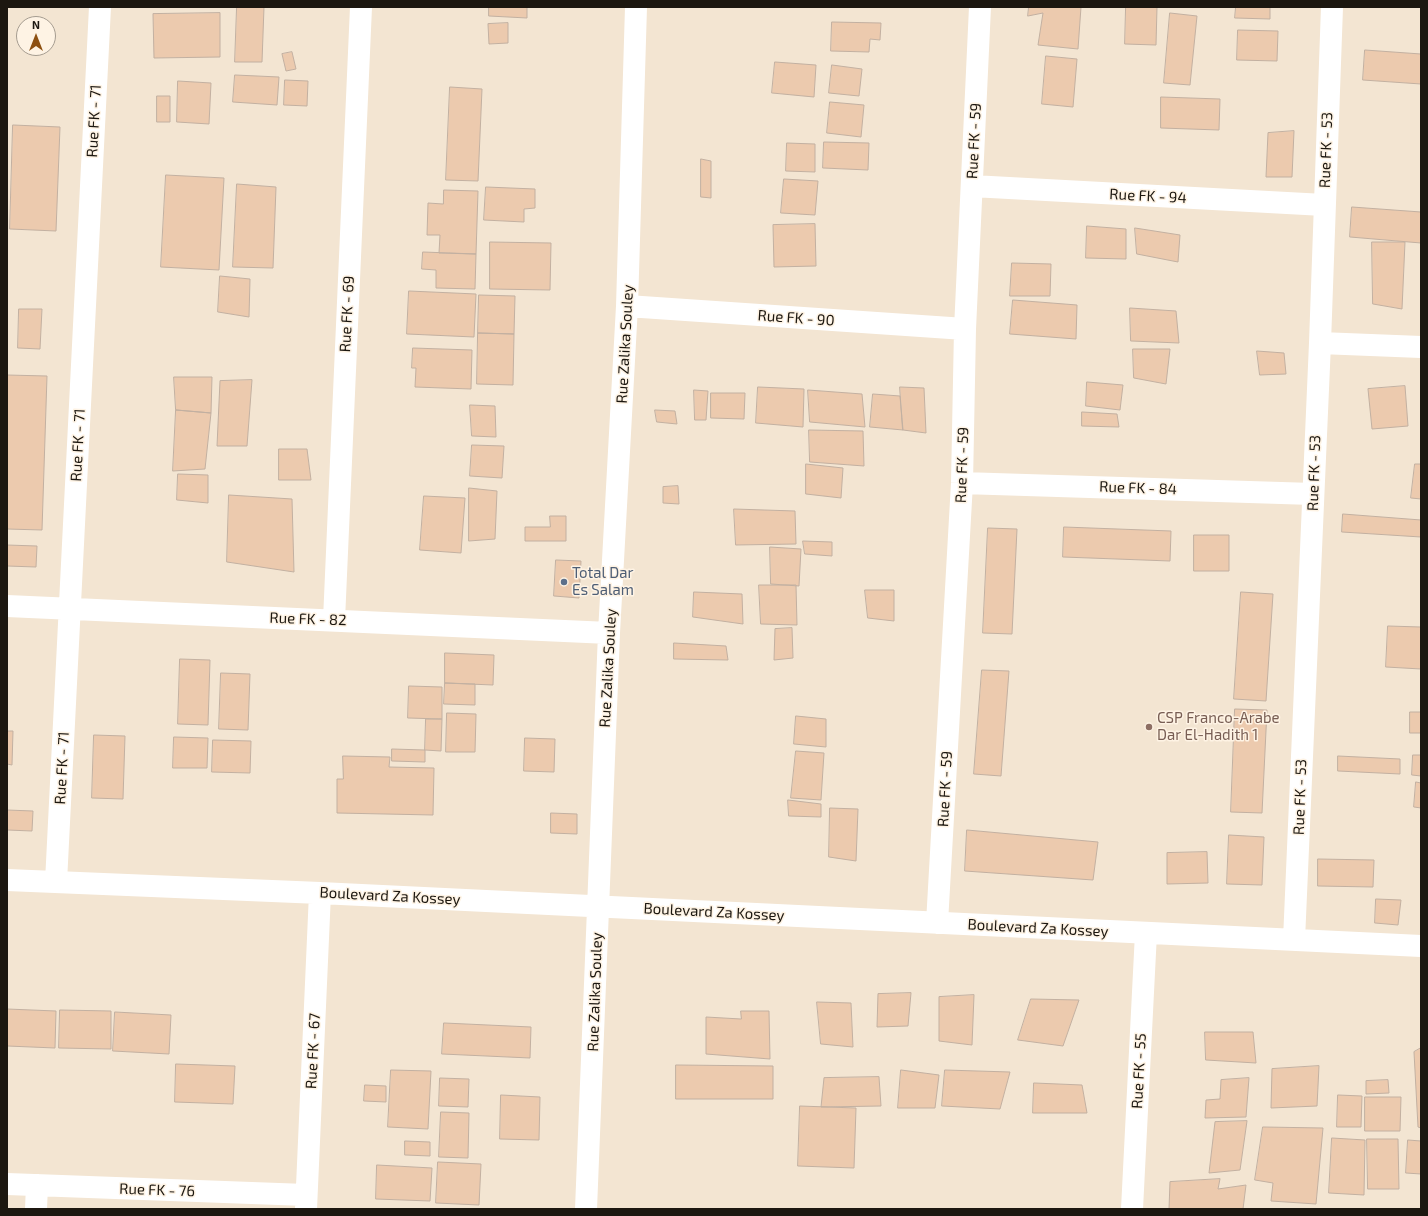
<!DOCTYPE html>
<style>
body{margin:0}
#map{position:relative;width:1428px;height:1216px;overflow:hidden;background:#f3e5d2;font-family:"Exo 2",sans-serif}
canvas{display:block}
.frame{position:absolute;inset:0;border:8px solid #1c1710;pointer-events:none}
.north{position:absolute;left:16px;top:16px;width:40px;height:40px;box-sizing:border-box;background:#fef3e4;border:1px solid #a49b8f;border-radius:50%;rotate:0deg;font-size:11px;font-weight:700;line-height:16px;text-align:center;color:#1c1710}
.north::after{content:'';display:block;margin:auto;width:14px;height:18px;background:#8d5011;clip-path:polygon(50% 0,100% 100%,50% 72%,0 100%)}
</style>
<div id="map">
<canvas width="1428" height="1216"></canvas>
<div class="frame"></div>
<div class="north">N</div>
</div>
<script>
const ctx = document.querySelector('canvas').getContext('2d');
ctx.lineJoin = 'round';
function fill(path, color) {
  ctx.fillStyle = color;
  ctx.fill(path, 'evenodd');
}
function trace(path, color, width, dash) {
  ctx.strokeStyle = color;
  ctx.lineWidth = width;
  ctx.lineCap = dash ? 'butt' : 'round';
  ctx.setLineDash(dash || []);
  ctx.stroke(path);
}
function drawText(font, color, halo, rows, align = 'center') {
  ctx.font = font + ' "Exo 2",sans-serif';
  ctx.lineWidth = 3;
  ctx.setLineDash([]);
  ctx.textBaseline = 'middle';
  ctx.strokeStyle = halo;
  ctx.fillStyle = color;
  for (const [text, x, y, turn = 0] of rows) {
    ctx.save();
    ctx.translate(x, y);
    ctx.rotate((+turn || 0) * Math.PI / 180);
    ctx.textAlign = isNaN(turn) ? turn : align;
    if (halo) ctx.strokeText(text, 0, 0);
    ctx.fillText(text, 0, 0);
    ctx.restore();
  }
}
const building = new Path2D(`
 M237,7H264L262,62H235Z
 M489,7H527V18L489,16Z
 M1029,7H1081L1078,49L1038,45L1043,13L1028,16Z
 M1126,7H1157L1156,45L1125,44Z
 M1236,7H1270V19L1235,18Z
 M220,13V57L154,58L153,14Z
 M1170,13L1197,16L1190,85L1164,83Z
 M832,22L881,23L880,40L870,39L869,52L831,51Z
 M508,23V43L489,44L488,24Z
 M1238,30L1278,31L1277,61L1237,60Z
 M1365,50L1421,54V84L1363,80Z
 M292,52L296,69L286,71L282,54Z
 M1046,56L1077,59L1073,107L1042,104Z
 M775,62L816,65L814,97L772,93Z
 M832,65L862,69L859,96L829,93Z
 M235,75L279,77L277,105L233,102Z
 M285,80L308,81L307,106L284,105Z
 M178,81L211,83L209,124L177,122Z
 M450,87L482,89L478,181L446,180Z
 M157,96H170V122H157Z
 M1161,97L1220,99L1219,130L1161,128Z
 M830,102L864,105L861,137L827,133Z
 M13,125L60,127L56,231L10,229Z
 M1294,131L1292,177H1266L1268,133Z
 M824,142L869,143L868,170L823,168Z
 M787,143L815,144V172L786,171Z
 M701,159L711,161V198L701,197Z
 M166,175L224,178L219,270L161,267Z
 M784,179L818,181L815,215L781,213Z
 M237,184L276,187L273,268L233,267Z
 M486,187L535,189V208L524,209V222L484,220Z
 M444,190L478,191L476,254L439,253L440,235H427L428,203L443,204Z
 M1352,207L1421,212V243L1350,237Z
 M815,224L816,266L774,267L773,225Z
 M1087,226L1126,229V259L1086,258Z
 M1135,228L1180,235L1178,262L1137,254Z
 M490,242L551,243L550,290L490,289Z
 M1372,242H1405L1402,309L1373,304Z
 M423,252L476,254L475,289L436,288V270L422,269Z
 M1012,263L1051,264L1050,296H1010Z
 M220,276L250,279L249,317L218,312Z
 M409,291L476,294L474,337L407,334Z
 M479,295L515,296L514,334L478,333Z
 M1013,300L1077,305L1076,339L1010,334Z
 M1130,308L1176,311L1179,343L1131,341Z
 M19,309H42L40,349L18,348Z
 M478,333L514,334L513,385L477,384Z
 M413,348L472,350L471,389L415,387L416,368H412Z
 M1133,349H1170L1166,384L1134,378Z
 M1257,351L1284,353L1286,374L1260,375Z
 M7,375L47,376L42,530L7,529Z
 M174,377H212L211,413L176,410Z
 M252,380L247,446H217L220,381Z
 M1087,382L1123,385L1120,410L1086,406Z
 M1405,386L1408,426L1372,429L1368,389Z
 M758,387L804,389L803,427L756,423Z
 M900,387L924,388L926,433L903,430Z
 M694,390L708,391L706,420H695Z
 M808,390L862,394L865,427L810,422Z
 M711,393H745L744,419L711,418Z
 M873,394L900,396L903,430L870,427Z
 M470,405L495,406L496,437L472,436Z
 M176,410L211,413L205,469L173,471Z
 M655,410L675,411L677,424L657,422Z
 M1082,412L1117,414L1119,427L1082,426Z
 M809,430L863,431L864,466L810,462Z
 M472,445L504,446L502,478L470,476Z
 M279,449H307L311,480H279Z
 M806,464L843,468L841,498L806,494Z
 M1415,464H1421V499L1411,498Z
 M178,474L208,475V503L177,500Z
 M678,486L679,504L663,503V487Z
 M469,488L497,491L495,539L469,541Z
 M229,495L292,499L294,572L227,562Z
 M424,496L465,498L461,553L420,550Z
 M734,509L795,511L796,544L736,545Z
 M1343,514L1421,520V537L1342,532Z
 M550,516H566V541H525V527H550Z
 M1064,527L1171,531L1170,561L1063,557Z
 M988,528L1017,529L1012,634L983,633Z
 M1194,535H1229V571H1194Z
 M803,541L832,542V556L805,554Z
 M7,545L37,546L36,567L7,566Z
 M770,547L801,549L799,586L771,584Z
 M556,560L581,561L579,598L554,596Z
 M759,585H796L797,625L761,624Z
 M865,590H894V621L868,618Z
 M694,592L742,594L743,624L693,617Z
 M1241,592L1273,594L1266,701L1234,699Z
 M1388,626L1421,627V669L1386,667Z
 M792,628L793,658L774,660L775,629Z
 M674,643L726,646L728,660L674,659Z
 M445,653L494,655L493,685L445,683Z
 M180,659L210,660L208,725L178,724Z
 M982,670L1009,671L1001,776L974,774Z
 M221,673L250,674L248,730L219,729Z
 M445,683L475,684V705L444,704Z
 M409,686L442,687V719L408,718Z
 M1235,709L1267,710L1262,813L1231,812Z
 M1410,712H1421V733H1410Z
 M447,713L476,714L475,752H446Z
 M796,716L826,719V747L794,744Z
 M426,719H442L441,751L425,750Z
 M7,731H13L12,765L7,764Z
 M94,735L125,736L123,799L92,798Z
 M174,737L208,738L207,768H173Z
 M525,738L555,739L554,772L524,771Z
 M213,740L251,741L250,773L212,772Z
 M392,749L425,750V762L392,761Z
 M796,751L824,753L821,800L791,798Z
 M1413,755H1421V776L1412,775Z
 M343,756L390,757L389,767L434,768L433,815L337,813V779H343Z
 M1338,756L1400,759V774L1338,771Z
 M1416,782L1421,783V808L1414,807Z
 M788,800L821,804V817L789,816Z
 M830,808L858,809L856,861L829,857Z
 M7,810L33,811L32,831L7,830Z
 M551,813L577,814V834L551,833Z
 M967,830L1098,842L1093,880L965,871Z
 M1229,835L1264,837L1262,885L1227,884Z
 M1207,852L1208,883L1167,884V853Z
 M1318,859L1374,860L1373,887L1318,886Z
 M1376,899L1401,900L1398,925L1375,923Z
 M911,993L908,1026L877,1027L878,994Z
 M974,995L972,1045L939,1041V997Z
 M1031,999L1079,1000L1063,1046L1018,1040Z
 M817,1002L851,1003L853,1047L821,1044Z
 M7,1009L56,1011L55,1048L7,1046Z
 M60,1010L111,1011V1049L59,1048Z
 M741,1011H769L770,1059L706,1054V1017L741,1019Z
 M115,1012L171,1015L169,1054L113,1051Z
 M444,1023L531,1027L530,1058L442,1054Z
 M1205,1032H1253L1256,1063L1206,1060Z
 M1421,1048V1128L1418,1127L1414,1052Z
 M176,1064L235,1066L233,1104L175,1102Z
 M676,1065L773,1066V1099H676Z
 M1319,1066L1317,1106L1271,1108L1272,1069Z
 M391,1070L431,1071L428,1129L388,1127Z
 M901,1070L939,1075L935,1108H898Z
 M945,1070L1010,1072L1000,1109L942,1106Z
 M879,1077L881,1106L821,1107L824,1078Z
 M440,1078L469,1079L468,1107L439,1106Z
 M1249,1078L1246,1117L1205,1118L1206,1100L1220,1099L1221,1080Z
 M1388,1080L1389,1093L1366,1094V1081Z
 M1034,1083L1082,1085L1087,1113H1033Z
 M365,1085L386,1086V1102L364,1101Z
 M501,1095L540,1097L539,1140L500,1139Z
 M1338,1095L1362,1096L1361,1127H1337Z
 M1365,1097H1401L1400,1131H1365Z
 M800,1106L856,1108L854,1168L798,1166Z
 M441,1112L469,1113L468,1158L439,1157Z
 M1247,1121L1240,1170L1209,1173L1215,1122Z
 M1263,1127L1323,1128L1316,1204L1271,1201L1273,1183L1255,1180Z
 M1332,1138L1365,1140L1364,1195L1329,1193Z
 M1367,1139H1398L1399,1189H1368Z
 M1408,1140L1421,1141V1174L1406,1173Z
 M405,1141L430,1142V1156L405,1155Z
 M438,1162L481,1164L479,1205L436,1203Z
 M377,1165L432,1168L430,1201L376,1199Z
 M1220,1179L1218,1189L1246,1185L1243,1209H1169L1170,1182Z`);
fill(building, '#eccaae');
trace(building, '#c2b0a1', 1);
trace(new Path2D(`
 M972,186L1324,205
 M627,306L965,329
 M1320,343L1421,347
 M962,483L1313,494
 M7,606L609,633
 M334,620L361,7
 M7,880L320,893L1421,946
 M56,882L100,7
 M937,923L962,483L965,329L980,7
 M1294,940L1320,343L1332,7
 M7,1184L306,1195
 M36,1209L37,1185
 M306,1209L320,893
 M586,1209L609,633L627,306L636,7
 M1132,1209L1146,933`), '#fff', 22);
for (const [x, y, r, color] of [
 [564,582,4,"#5c6f8a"],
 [1149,727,4,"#8d6e63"]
]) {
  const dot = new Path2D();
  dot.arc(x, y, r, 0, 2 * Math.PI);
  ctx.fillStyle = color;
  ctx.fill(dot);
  trace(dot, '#fef3e4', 1.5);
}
drawText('15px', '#1c1710', '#fef3e4', [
 ["Rue FK - 71",94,121,-87],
 ["Rue FK - 59",974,141,-87],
 ["Rue FK - 53",1326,150,-88],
 ["Rue FK - 94",1148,196,3],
 ["Rue FK - 69",347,314,-87],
 ["Rue FK - 90",796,318,4],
 ["Rue Zalika Souley",625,344,-87],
 ["Rue FK - 71",78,445,-87],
 ["Rue FK - 59",962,465,-88],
 ["Rue FK - 53",1314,473,-88],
 ["Rue FK - 84",1138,488,2],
 ["Rue FK - 82",308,619,2],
 ["Rue Zalika Souley",608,668,-87],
 ["Rue FK - 71",62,768,-87],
 ["Rue FK - 59",945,789,-87],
 ["Rue FK - 53",1300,797,-88],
 ["Boulevard Za Kossey",390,896,3],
 ["Boulevard Za Kossey",714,912,3],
 ["Boulevard Za Kossey",1038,928,3],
 ["Rue Zalika Souley",595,992,-88],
 ["Rue FK - 67",313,1051,-87],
 ["Rue FK - 55",1139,1071,-87],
 ["Rue FK - 76",157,1190,2]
]);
drawText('15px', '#4e5e75', '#fef3e4', [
 ["Total Dar",572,573],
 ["Es Salam",572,590]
], 'left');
drawText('15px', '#785e54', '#fef3e4', [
 ["CSP Franco-Arabe",1157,718],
 ["Dar El-Hadith 1",1157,735]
], 'left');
</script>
